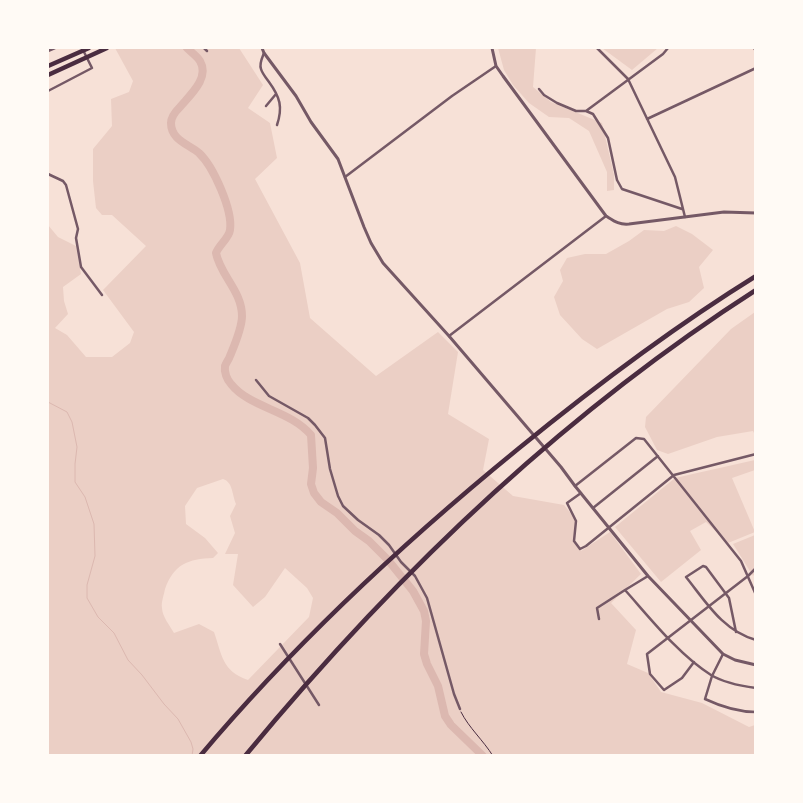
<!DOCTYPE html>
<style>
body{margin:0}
#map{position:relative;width:803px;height:803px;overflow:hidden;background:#f7e1d7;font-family:Poppins,sans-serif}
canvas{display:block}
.frame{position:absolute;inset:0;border:49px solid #fffaf5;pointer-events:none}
</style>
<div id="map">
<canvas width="803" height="803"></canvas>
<div class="frame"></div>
</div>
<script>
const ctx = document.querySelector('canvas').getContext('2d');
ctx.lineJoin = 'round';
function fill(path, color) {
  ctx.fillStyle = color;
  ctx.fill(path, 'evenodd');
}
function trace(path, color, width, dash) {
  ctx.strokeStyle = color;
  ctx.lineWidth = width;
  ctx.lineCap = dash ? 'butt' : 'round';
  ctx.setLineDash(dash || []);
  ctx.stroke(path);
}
fill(new Path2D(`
 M115,48H239L263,85L248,108L270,123L277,158L255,179L300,263L310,318L376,376L438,332L458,352L448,414L489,439L483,470L513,496L564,505L577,521L574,541L581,551L610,532L641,574L611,603L636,630L627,664L648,673L661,692L702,703L749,727L755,725V755H48V225L58,237L76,246L81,274L63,287L64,301L68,314L55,328L67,335L86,357H112L130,343L134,332L103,290L146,246L112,215H102L96,208L93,181V149L112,126L111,99L129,92L133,81ZM223,479C233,482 232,495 236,504L230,516L235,533L225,554H238L233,585L253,607L265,597L285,568L307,588L313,598L309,617L248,680C222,671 222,655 214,632L199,624L174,633C170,626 162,616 162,608C161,602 164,595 165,589C174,564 188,559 213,558L218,553L205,538L186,524L185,506L197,488Z
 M498,48H536L533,87L551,102L602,123L614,175V190L607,191V172L589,131L569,118L549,117L529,103L513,85L504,70Z
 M602,48H658L632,70Z
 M676,226L692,234L713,250L699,267L704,288L689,302L667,309L597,349L582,339L560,315L554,297L563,281L560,270L567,258L585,254H606L629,241L644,230L664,231Z
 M755,312V435L753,431L717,437L668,454L657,450L645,427L646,417L731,329Z
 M755,460V470L732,478L755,532L728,543L706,522L690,531L701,550L661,582L615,527L675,478Z
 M755,535V573L753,576L733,544Z`), '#ebcfc5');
trace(new Path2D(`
 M48,402L67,412L72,422L77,447L75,464V482L85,497L94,524L95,556L87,585V598L98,617L114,633L128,660L142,675L164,704L178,719L191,742L193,749L192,756`), '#dcb8b0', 1);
trace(new Path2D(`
 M187,48C191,52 197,56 200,61C210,78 190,95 180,107C176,111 171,117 171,123C171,140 188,144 199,153C213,166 233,210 230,230C229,238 219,245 216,253C220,275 242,291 242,316C242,328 235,344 230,356C229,359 226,363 225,366C224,372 227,380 231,384C250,408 290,410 311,435L313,468L311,484L314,493L321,502L337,513L355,531L369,541L388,560L413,591L424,611L426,621L424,654L427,664L438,686L445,716L451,725L483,756`), '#dcb8b0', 8);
trace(new Path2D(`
 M461,712C469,728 483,740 493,756`), '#4a2c40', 1);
trace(new Path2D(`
 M204,48L207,51
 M597,48L628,79L675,177L685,217
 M754,48L756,51
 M48,51L55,48
 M264,53C262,58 259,64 261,69C262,73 266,78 269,82C280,97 283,107 277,125
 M539,89L544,95L557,103L576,111H586L593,114L608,138L617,180L622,189L682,209
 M48,91L92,68L82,48
 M266,106L276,94
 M586,111L663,54L668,48
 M647,119L756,68
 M48,174L63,181L66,185L78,229L76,238L81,267L102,295
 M345,177L452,96L496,66
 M449,336L606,216
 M256,380L269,396L308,418L315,425L325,438L330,469L338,496L343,506L358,520L379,535L389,545L401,562L415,576L427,598L454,694L460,709
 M575,486L636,438L644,439L741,561L756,595
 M581,493L567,503L576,521L574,541L580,549L586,546L674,475L756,454
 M593,508L658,456
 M648,576L625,590C650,618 679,655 711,675C724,683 741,686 756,688
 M599,619L597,608L625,590
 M736,632L729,598L706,567L703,566L686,577C706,602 723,631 756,640
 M280,644L319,705
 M723,654L712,676L705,699C722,707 737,712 756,712
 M694,662L682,678L664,690L650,674L647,654L748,576L756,568`), '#755966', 2.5);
trace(new Path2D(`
 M262,48L264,53L296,96L311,122L338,159L364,227L371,243L383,263L449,336L561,467L575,486L648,576L723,654L735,660L756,665
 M492,48L496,66L503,76L606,216C614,221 619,225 629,224L724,212L756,213`), '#755966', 3);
trace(new Path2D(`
 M48,66L89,48
 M48,75L107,48
 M200,756C295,643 404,542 518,449C594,387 672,328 756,276
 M245,756C392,578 561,415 756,290`), '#4a2c40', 4.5);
</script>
